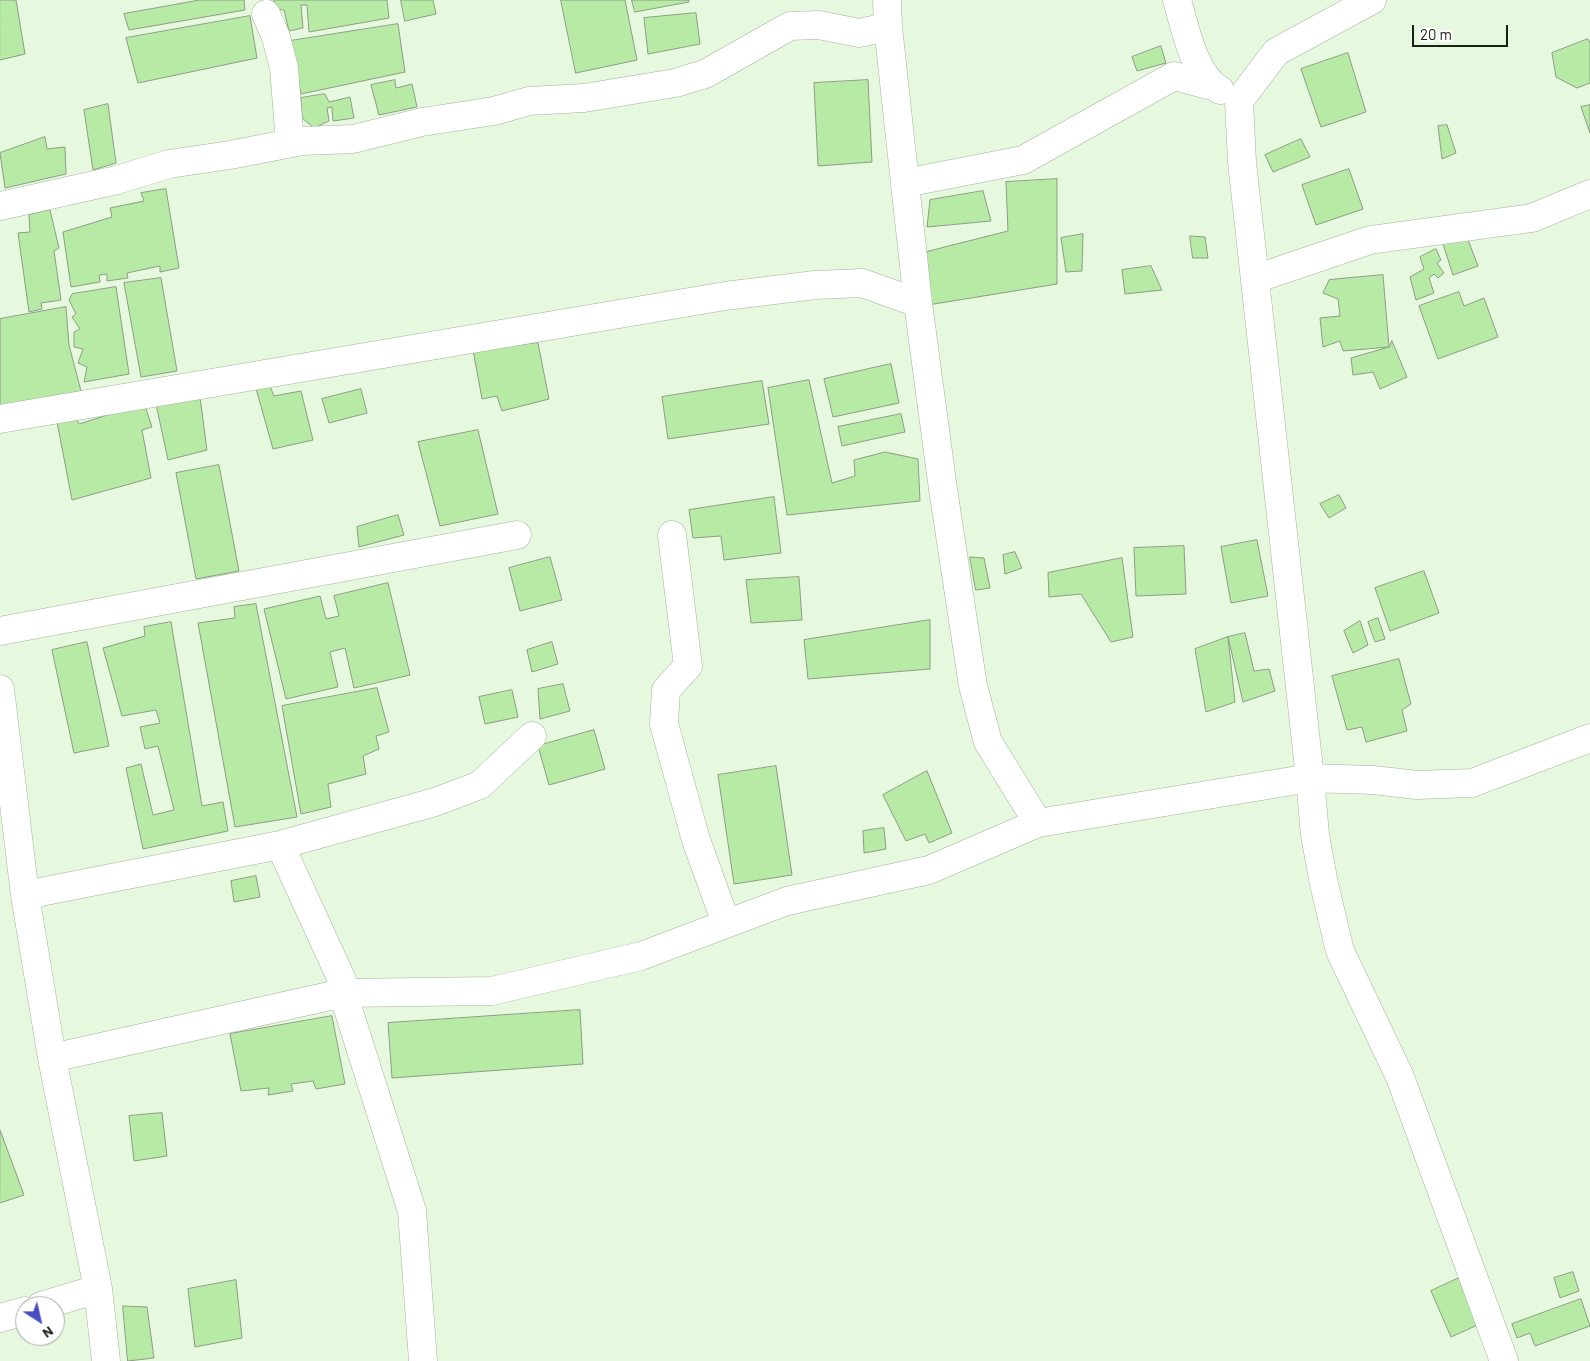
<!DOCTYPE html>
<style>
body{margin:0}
#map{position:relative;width:1590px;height:1361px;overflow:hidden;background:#e6f9df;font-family:Barlow,sans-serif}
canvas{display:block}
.north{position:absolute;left:15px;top:1296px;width:50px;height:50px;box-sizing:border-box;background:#fff;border:1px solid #a3a6a2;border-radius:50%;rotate:145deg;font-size:14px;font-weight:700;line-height:20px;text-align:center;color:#192016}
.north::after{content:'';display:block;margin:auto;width:18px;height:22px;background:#464cc1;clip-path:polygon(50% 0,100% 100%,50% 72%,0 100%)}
.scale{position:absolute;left:1412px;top:25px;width:96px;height:22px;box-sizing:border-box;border:2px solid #192016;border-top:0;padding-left:6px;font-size:15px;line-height:18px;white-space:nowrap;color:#192016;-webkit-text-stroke:4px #fff;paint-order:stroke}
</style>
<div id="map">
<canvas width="1590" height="1361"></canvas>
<div class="north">N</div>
<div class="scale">20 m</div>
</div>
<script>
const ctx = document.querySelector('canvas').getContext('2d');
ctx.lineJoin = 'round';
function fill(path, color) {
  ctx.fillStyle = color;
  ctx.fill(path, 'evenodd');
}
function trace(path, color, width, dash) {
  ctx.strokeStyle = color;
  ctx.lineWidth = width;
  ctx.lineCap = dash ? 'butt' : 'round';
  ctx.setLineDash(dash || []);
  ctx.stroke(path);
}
const building = new Path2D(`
 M0,0H16L25,54L0,60Z
 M200,0H244L245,10L129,30L124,14Z
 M274,0H387L389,18L309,32L307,5H301L303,28L289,31L284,10L275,9Z
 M401,0H433L436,14L405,21Z
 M561,0H625L637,60L576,73Z
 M632,0H689V2L635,12Z
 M696,13L700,44L648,54L644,18Z
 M250,16L257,58L138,83L126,38Z
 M398,24L405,72L301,94L290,41Z
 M1588,39L1590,43V83L1577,88L1556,77L1552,53Z
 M1161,46L1166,63L1137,71L1132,57Z
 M1348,53L1366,112L1321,127L1301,69Z
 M395,80L396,88L412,84L417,107L379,115L371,85Z
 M868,80L872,162L818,166L814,83Z
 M325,94L329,102L350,97L354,118L333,121L332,107L327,108L329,121L314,128L302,118L301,98Z
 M108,104L116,163L93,170L84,110Z
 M1590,105V133L1581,107Z
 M1447,125L1456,153L1442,159L1438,126Z
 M45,137L47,149L65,147L66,174L5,188L0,153Z
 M1301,139L1310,157L1273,172L1265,155Z
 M1349,169L1363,209L1316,225L1302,185Z
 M1057,179V284L928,305L925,252L1008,231L1006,182Z
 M166,189L179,268L160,272V266L127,273L128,278L107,281V274L99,275L100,282L71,287L63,232L112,217L110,208L144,201L141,193Z
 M983,191L991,221L927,227L930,200Z
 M50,210L59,248L54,251L61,300L41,303L42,309L29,312L18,233L30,232L29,215Z
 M1083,234L1082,271L1066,272L1061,238Z
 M1190,236L1205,237L1208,258H1193Z
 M1467,237L1478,266L1453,275L1443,244Z
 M1436,249L1441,260L1437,263L1444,273L1438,278L1434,274L1429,278L1434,293L1416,300L1410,277L1424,269L1420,257Z
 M1151,266L1162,290L1125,294L1122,270Z
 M1383,275L1389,347L1343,351L1340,341L1323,347L1320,318L1340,316L1338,299L1323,293L1329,280Z
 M161,278L177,371L141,377L124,283Z
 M116,287L129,374L84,382L87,367L78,363L83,349L74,347V332L80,329L72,317L76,314L69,300L72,294Z
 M1459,292L1464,306L1484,298L1498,337L1438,359L1419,306Z
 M66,307L69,345L81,391L0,408V319Z
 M1392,341L1407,377L1380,389L1373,372L1353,375L1351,358L1389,347Z
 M538,343L549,399L502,411L497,396L482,399L473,350Z
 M891,364L899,403L833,417L824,379Z
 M809,380L832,483L855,476L854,460L885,452L918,459L920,501L787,515L768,388Z
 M268,381L274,396L301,391L313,440L273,449L255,385Z
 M762,381L769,424L668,439L662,397Z
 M361,389L367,413L329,423L322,399Z
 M200,397L207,450L168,460L156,404Z
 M145,406L152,427L142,430L151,478L72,500L57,422L75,415L79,424L117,412Z
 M901,414L905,432L842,446L838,427Z
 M478,430L498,514L440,526L418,442Z
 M219,465L239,571L196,579L176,473Z
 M1339,495L1346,508L1329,518L1320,504Z
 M774,497L781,553L724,560L721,536L693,538L689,510Z
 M398,515L404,535L359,547L357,527Z
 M1257,540L1268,596L1231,603L1221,547Z
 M1184,546L1186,594L1136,596L1134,548Z
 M1015,552L1022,568L1005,574L1003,555Z
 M550,557L562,600L520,611L509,568Z
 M970,557L984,558L990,588L976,590Z
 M1122,558L1133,637L1111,642L1081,594L1049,597L1048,573Z
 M1424,571L1439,613L1390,631L1375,588Z
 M799,577L802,620L751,623L746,580Z
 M388,583L410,675L354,688L345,648L330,652L338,687L286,699L264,609L320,596L326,619L339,616L334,596Z
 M256,604L297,817L235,827L198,623L235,618L234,607Z
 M1378,618L1385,639L1375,642L1368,622Z
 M930,620V669L808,679L804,640Z
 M1360,621L1368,645L1353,653L1344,631Z
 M171,622L202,806L223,802L228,831L143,849L126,768L141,764L153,815L174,810L158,746L145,749L140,727L160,723L156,710L122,716L103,648L145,636L144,627Z
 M1245,633L1254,671L1269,669L1275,691L1243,702L1228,637Z
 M1228,637L1235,702L1206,712L1195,649Z
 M87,642L109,746L74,753L52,650Z
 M552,642L558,664L532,672L527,650Z
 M1399,659L1411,704L1402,710L1407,731L1366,742L1362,727L1347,730L1332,676Z
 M563,684L570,711L540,719L538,689Z
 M377,688L389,732L376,736L379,749L363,756L366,774L328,784L331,807L301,814L282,706Z
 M512,690L518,717L485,724L479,697Z
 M594,730L605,769L549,785L538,746Z
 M776,766L792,875L734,884L718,775Z
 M927,771L952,833L929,843L925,834L906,841L883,795Z
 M884,828L886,849L864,853L863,831Z
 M256,876L260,897L234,902L231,881Z
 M580,1010L583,1064L392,1078L388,1023Z
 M332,1016L345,1084L316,1089L313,1081L291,1084L293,1091L268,1095L269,1088L241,1091L230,1034Z
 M162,1113L167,1156L134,1161L129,1116Z
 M0,1130L24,1195L0,1203Z
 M1573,1272L1579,1291L1560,1298L1554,1278Z
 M1461,1277L1482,1323L1451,1337L1431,1291Z
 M236,1280L242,1338L195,1347L188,1289Z
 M1581,1299L1590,1326L1535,1346L1530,1333L1517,1338L1512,1324Z
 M123,1306L147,1307L154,1358L128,1361Z`);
fill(building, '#b7eaa4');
trace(building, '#8c9d85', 1);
const minor = new Path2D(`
 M887,0L888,27L918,303L943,489L973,686L988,742L1038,823
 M1177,0C1185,27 1194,76 1220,90
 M1372,0L1276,52L1239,101L1242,162L1310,778L1315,835L1324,884L1340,951L1400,1077L1504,1361
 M266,14L276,37L284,68L290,143
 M905,183L1023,160L1174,76L1212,86
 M0,206L117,180L169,164L230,155L302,141L353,139L422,122L494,111L529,101L584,98L675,83L705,74L790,26L819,25L859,33L888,27
 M1255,279L1370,240L1532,218L1590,194
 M0,419L725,296L815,285L862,283L918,303
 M672,535L688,666L666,690L664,724L696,840L726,923
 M0,631L517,535
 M0,689L25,895L52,1058L98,1289L106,1361
 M280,845L342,980L343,993L412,1211L423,1361
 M25,895L280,845L435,802L480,785L532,736
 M52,1058L343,993L492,991L641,956L787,901L929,870L1038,823L1310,778L1373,780L1417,785L1472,783L1590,738
 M41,1306L98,1289
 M0,1318L25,1311`);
trace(minor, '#a2b49b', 29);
trace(minor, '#fff', 28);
</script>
